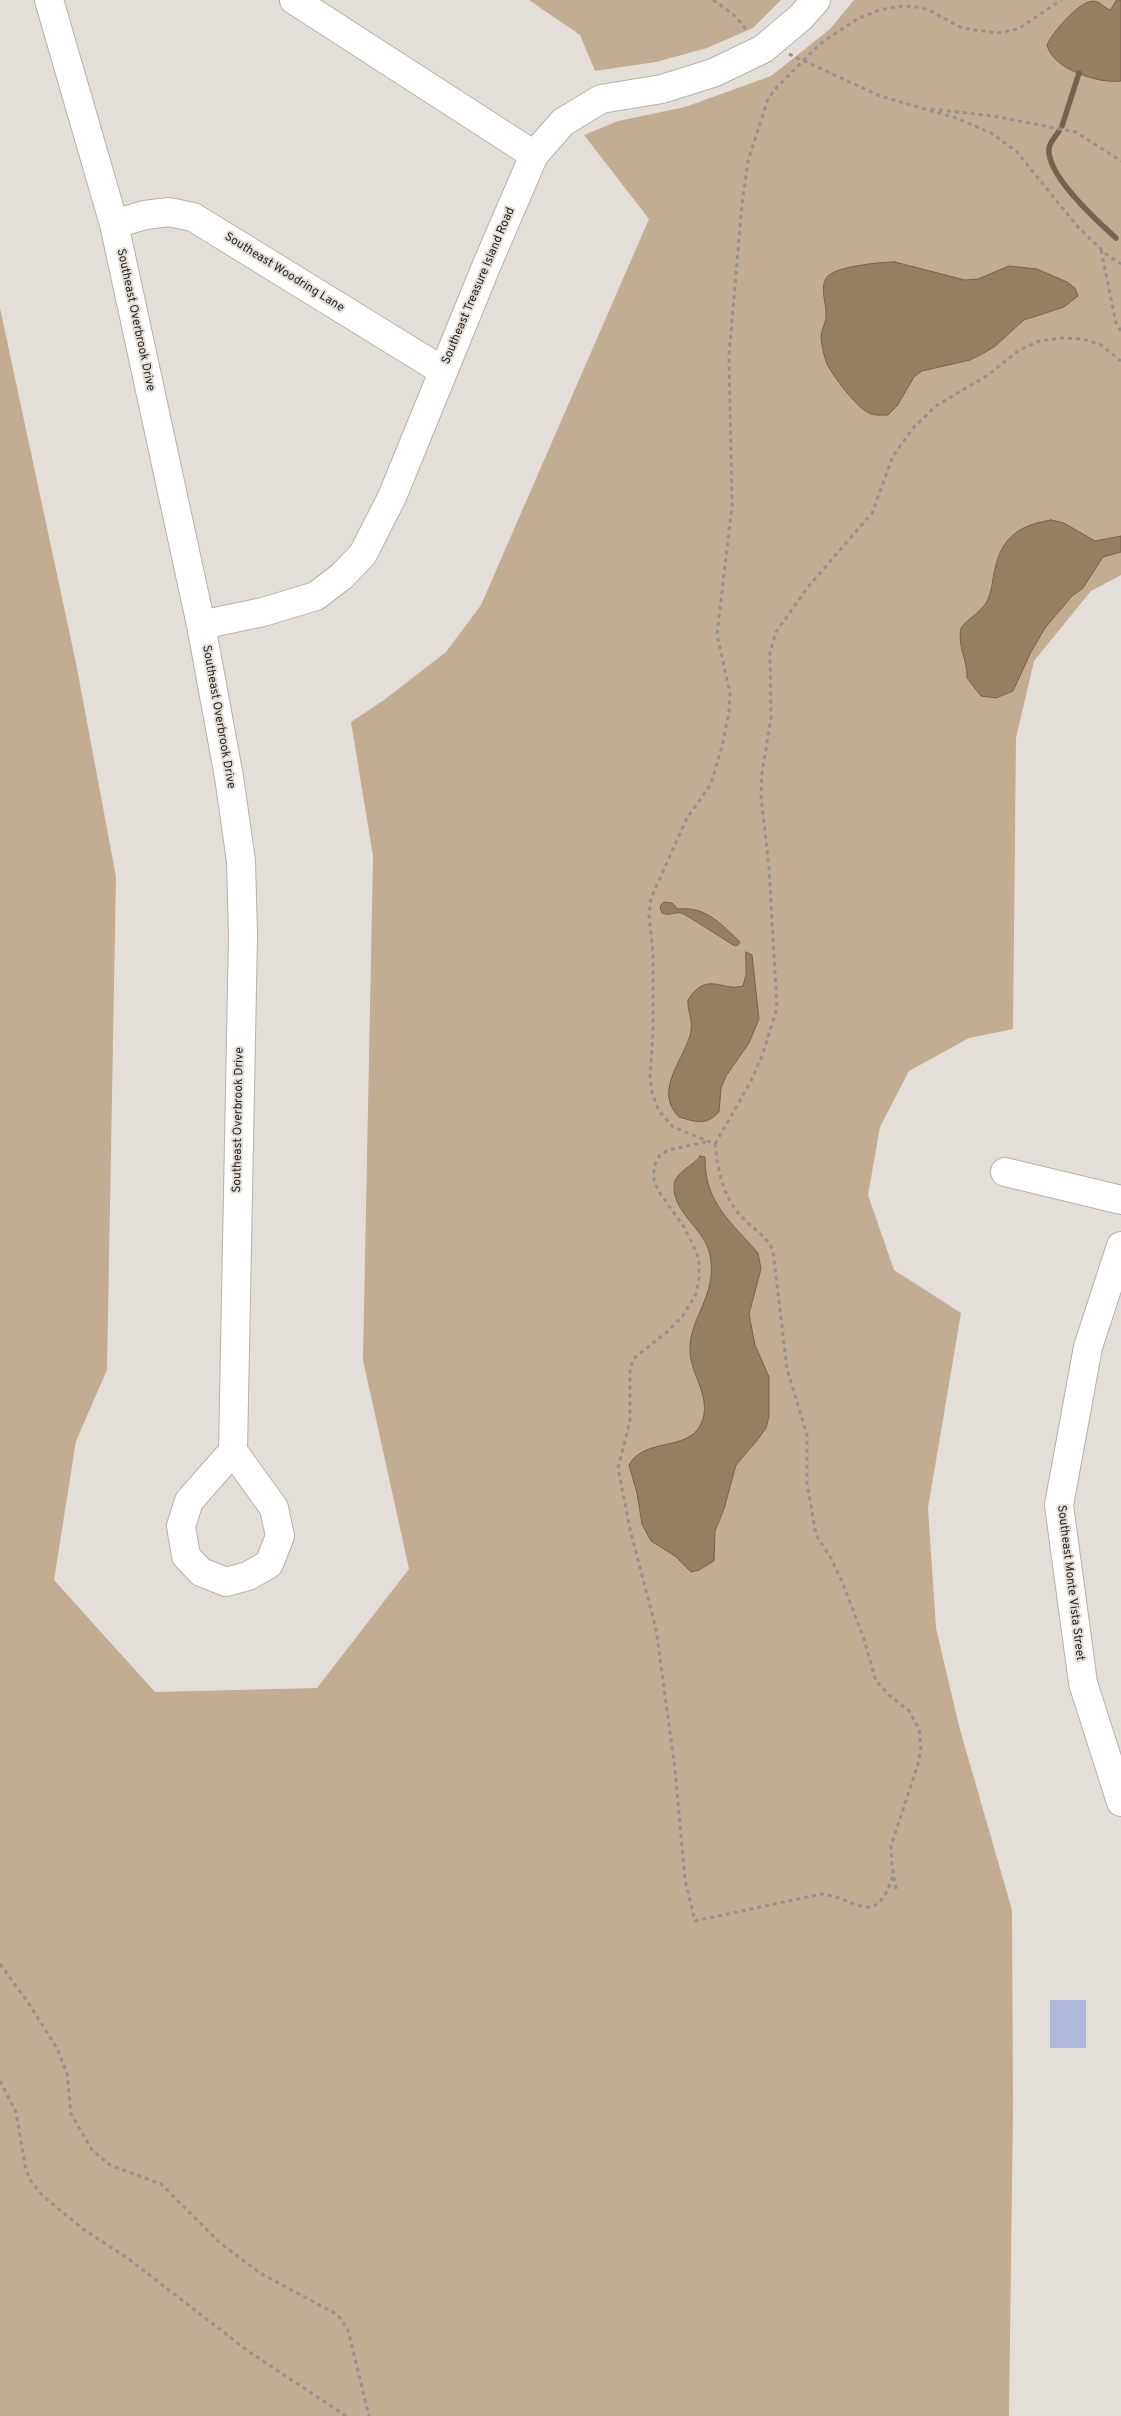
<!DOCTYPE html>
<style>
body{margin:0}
canvas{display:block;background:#e4ded8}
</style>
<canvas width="1121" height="2416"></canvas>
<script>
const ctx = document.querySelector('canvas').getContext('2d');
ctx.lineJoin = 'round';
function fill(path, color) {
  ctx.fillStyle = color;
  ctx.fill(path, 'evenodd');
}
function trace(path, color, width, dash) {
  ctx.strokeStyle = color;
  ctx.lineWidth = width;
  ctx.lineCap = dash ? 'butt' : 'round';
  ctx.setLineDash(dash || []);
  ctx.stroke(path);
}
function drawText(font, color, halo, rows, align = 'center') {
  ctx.font = font + ' Overpass,sans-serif';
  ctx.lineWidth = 4;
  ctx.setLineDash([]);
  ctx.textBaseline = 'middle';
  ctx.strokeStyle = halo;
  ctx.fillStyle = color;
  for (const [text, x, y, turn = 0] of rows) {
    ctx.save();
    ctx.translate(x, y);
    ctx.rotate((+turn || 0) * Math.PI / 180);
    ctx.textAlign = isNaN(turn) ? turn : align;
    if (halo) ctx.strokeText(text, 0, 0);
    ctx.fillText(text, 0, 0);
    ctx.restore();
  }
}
fill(new Path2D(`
 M529,0H781L753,28L707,48L656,62L595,71L580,35Z
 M854,0H1121V575L1091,591L1034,661L1016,738L1013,1029L969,1038L909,1071L880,1127L868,1195L894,1270L961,1313L928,1508L936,1628L959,1726L1012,1910L1013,2108L1009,2416H0V308L76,663L116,877L107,1370L76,1441L54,1580L155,1692L317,1688L409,1569L363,1360L373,856L351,722L384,700L446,652L481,605L649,219L584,135L618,121L685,107L771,76L830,29Z`), '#c3ad92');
const water = new Path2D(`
 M1117,0H1121V81C1099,84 1052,69 1047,45C1052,33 1078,2 1093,1C1100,1 1104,8 1110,10Z
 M895,262L965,280L978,279L1009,266L1037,269L1067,282L1075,288L1078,296L1064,307L1024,320L994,347L982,354L970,360L922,371L914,377L897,406L888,415C881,415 875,416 869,413C857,408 833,376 827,364C824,356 822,347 821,338C821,329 827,322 826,313C826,302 819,285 828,276C838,266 881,262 895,262Z
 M1051,520L1064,523L1095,541L1121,536V552L1103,557L1083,588L1072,596L1045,628L1031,652L1013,691L996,698L981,696L967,678C968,661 957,646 961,628C968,618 979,614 986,603C992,593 992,581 995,569C1002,537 1019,525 1051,520Z
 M664,902L672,903L678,909C706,906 721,924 740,942L738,945L735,946C726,941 686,914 681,913C674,912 669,916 662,913L660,907Z
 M746,952L752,955L759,1019L749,1043L726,1076L721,1088L719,1112C706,1126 696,1122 679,1117C652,1090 686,1058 691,1031C693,1020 687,1010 688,1000C707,970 721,992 743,986L746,975Z
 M700,1156L705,1157C704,1202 731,1222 758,1253L761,1269L749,1314L755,1345L769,1377V1417L766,1428L759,1438L736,1465L724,1509L715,1531L714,1561L699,1570L691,1572L675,1556L651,1541L642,1524L637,1493L629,1465C644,1437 688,1452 701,1424C713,1398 690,1375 690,1350C689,1318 718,1295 710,1255C705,1229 673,1213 674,1186C674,1172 693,1167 700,1156Z`);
fill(water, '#967e60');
trace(water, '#74634d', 1);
trace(new Path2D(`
 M1062,126L1079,73
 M1059,131C1056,136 1050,142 1049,148C1046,175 1097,221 1116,238`), '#74634d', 5.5);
fill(new Path2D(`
 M1050,2000H1086V2048H1050Z`), '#afb7db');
const minor = new Path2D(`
 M49,0L114,224L201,625L229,777L241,861L243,935L233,1451L274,1508L280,1536L269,1564L248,1576L226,1582L201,1572L186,1556L181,1526L189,1501L233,1451
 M294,0L534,155
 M114,224L145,215L169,212L193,217L443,371
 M201,625L263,612L316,596L342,576L363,554L392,497L488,262L534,155L563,122L601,99L662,89L713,73L763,49L801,17L816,0
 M1005,1172L1121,1200
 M1121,1246L1088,1347L1059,1505L1083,1683L1121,1802`);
trace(minor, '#b7b1ab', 30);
trace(new Path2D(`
 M713,0L733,14L748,31
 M789,54L880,96L956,118L991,133L1016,151L1078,227L1106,254L1121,264
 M931,109L993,116L1076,132L1121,161
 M1101,250L1116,323L1121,331
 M706,1142L668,1150L660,1155L654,1166V1180L659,1192L684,1227L695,1249L699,1259V1279L696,1294L682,1317L667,1332L633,1359L630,1370V1421L618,1468L630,1529L656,1629L675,1769L685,1880L695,1921L821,1894C856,1897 876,1931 893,1875
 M715,1144L751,1081L762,1056L777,1008L769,868L761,796L762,773L771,718L770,652L776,632L808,587L872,513L893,456L914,427L936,406L988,375L1019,350L1040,341L1061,338L1083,339L1101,345L1121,361
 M896,1889L892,1865L891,1846L918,1764L921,1747L919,1729L909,1711L889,1695L876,1681L863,1636L843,1584L831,1558L816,1535L807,1483V1435L787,1369L773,1251C767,1236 754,1230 744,1219C723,1199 718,1171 715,1144L673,1127L659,1111L652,1093L650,1077L653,1033V953L649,916L651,898L687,818L711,784L722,746L729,712L730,693L717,634L732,506L729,355L742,204L748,161L768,99L777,87L820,44L857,19L879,10L903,6L917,7L929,10L962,28L997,33L1018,29L1061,0
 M0,1964L27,2001L57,2048L67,2073L71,2114L92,2150L110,2165L161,2184L220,2243L260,2273L338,2315L348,2330L369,2416
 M0,2081L16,2112L26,2170L32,2183L43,2196L83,2229L126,2257L248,2351L346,2416`), '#95918c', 3, [4, 4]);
trace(minor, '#fff', 28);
drawText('12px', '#262421', '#e4ded8', [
 ["Southeast Woodring Lane",284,273,32],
 ["Southeast Treasure Island Road",479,286,-67],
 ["Southeast Overbrook Drive",135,320,78],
 ["Southeast Overbrook Drive",218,717,80],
 ["Southeast Overbrook Drive",239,1120,-89],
 ["Southeast Monte Vista Street",1070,1583,83]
]);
</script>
